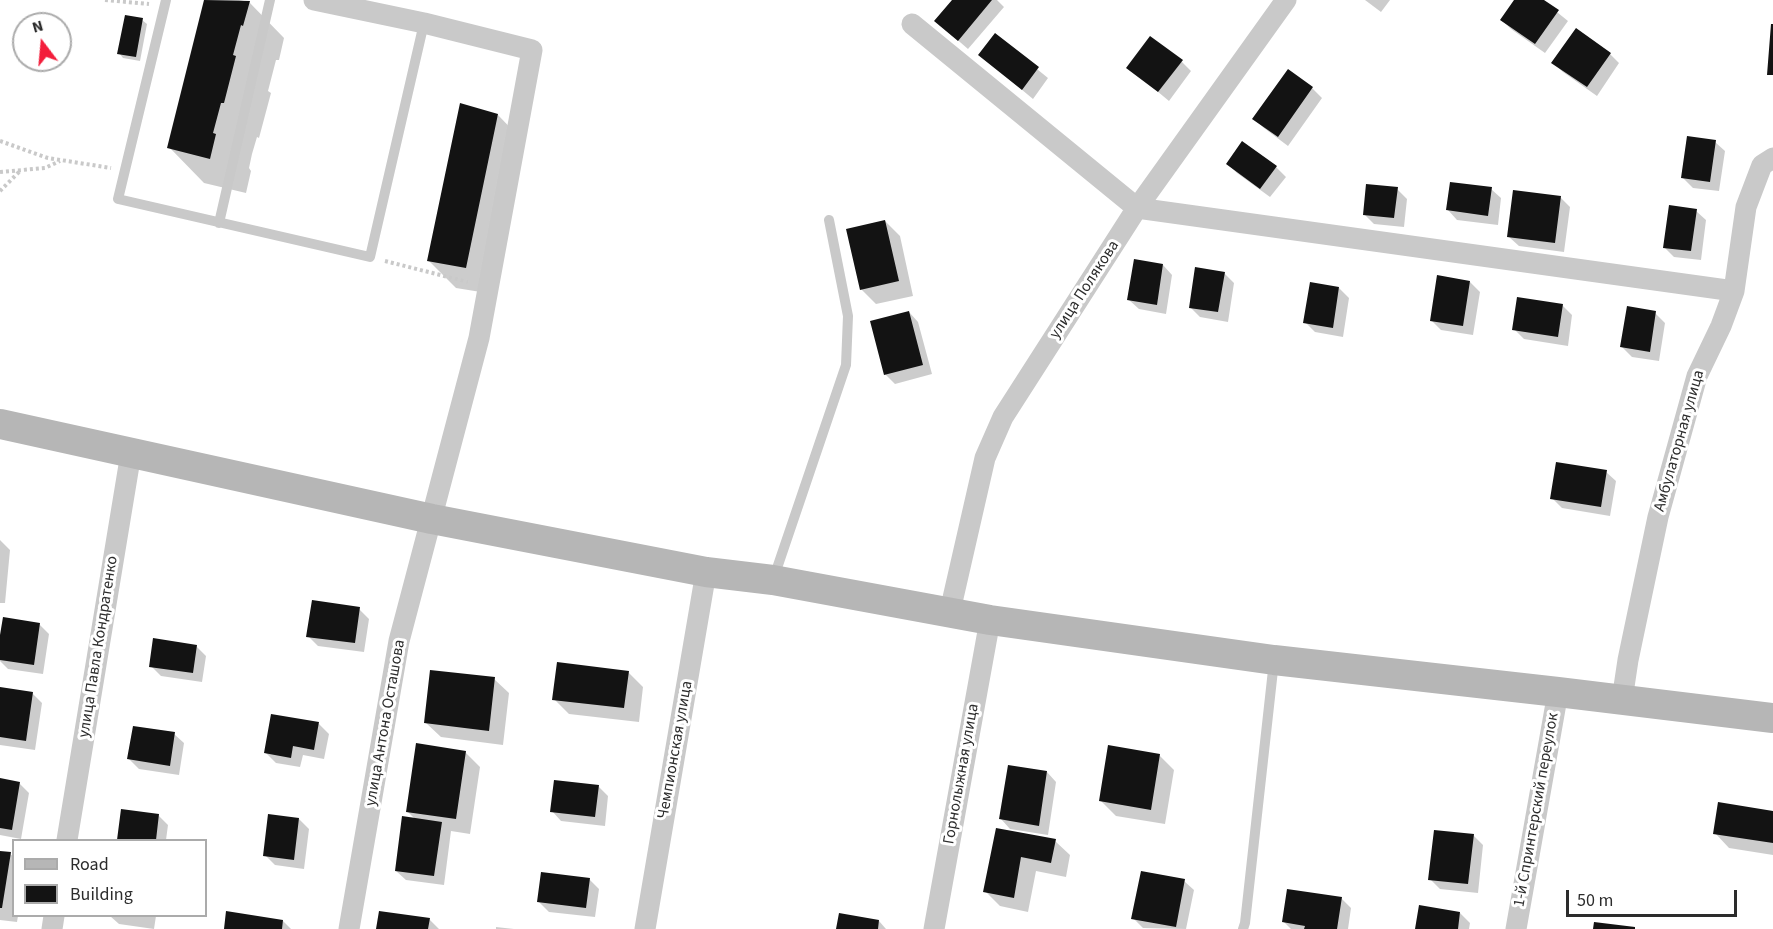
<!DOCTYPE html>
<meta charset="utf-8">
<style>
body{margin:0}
#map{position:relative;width:1773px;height:929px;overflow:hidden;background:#fff;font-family:"Source Sans 3",sans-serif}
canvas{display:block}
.legend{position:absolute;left:12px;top:839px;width:195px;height:78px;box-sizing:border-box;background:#fff;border:2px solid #ababab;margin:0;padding:8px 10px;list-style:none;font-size:18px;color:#2c2c2c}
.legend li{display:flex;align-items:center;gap:12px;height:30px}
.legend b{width:30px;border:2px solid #ababab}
.north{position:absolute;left:12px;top:12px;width:60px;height:60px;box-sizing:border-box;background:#fff;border:2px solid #ababab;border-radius:50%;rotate:344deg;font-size:16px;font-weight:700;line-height:24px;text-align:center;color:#2c2c2c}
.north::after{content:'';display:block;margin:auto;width:21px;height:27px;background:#f31e3b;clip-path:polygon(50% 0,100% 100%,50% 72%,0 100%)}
.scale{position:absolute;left:1566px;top:890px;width:171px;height:27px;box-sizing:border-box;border:3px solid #2c2c2c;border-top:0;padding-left:8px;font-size:18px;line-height:21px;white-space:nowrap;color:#2c2c2c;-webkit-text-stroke:4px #fff;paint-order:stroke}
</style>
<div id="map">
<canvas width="1773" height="929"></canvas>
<ul class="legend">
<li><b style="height:8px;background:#b6b6b6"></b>Road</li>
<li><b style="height:16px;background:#131313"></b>Building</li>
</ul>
<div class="north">N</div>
<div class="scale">50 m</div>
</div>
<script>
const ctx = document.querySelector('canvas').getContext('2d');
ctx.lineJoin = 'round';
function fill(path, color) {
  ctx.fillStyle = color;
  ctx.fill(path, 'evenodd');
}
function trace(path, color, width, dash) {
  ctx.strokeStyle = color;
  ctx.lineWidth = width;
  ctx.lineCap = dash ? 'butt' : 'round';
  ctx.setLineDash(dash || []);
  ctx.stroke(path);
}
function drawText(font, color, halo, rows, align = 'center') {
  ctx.font = font + ' "Source Sans 3",sans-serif';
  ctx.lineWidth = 6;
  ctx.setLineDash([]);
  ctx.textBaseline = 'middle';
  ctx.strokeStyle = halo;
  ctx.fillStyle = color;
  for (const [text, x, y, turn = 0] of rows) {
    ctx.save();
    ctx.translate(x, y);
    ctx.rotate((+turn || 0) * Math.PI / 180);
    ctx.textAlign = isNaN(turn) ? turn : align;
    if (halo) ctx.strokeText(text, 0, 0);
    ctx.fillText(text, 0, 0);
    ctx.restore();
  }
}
fill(new Path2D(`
 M206,0H239L249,2L284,38L279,60H276L268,91L271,93L259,138L257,137L252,154L249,168L251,171L246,193L204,183L169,147Z
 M954,0H997L1004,7L968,49L946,30Z
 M1365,0H1390L1381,12Z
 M1515,0H1542L1568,21L1545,53L1511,29L1502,20Z
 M142,20L147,24L140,61L123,58L119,53Z
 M995,35L1048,78L1033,99L980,55Z
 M1610,54L1619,63L1597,96L1563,72L1553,63Z
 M1182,62L1191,71L1169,101L1128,67Z
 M1312,88L1322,98L1288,146L1264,128L1254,119Z
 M498,115L525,143L493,294L456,288L429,261Z
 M1715,142L1725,151L1719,191L1693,188L1683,178Z
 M1228,164L1276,167L1286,177L1270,197L1237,173Z
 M1397,189L1407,199L1404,227L1374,224L1364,214Z
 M1491,189L1501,198L1498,225L1457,220L1448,210Z
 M1560,197L1570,207L1564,252L1519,246L1509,237Z
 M1696,211L1706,220L1701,260L1674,257L1664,247Z
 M885,221L900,236L913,296L876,304L861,289Z
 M1163,265L1172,275L1166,314L1139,309L1129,300Z
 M1224,273L1234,283L1228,322L1200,317L1190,307Z
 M1470,282L1480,292L1473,335L1441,330L1432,321Z
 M1339,288L1349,298L1343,337L1315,332L1305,322Z
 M1562,305L1572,315L1568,346L1524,339L1514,329Z
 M909,312L918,322L932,374L895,384L885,374Z
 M1655,313L1665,323L1659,361L1632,357L1622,347Z
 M1606,472L1616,481L1610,516L1562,508L1552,498Z
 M0,540L10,550L5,603H0Z
 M359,609L369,619L364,652L318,646L308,636Z
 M39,624L49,634L43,674L8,669L0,661V645Z
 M196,646L206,656L202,682L161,676L151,666Z
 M628,672L643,687L639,722L569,714L554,699Z
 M494,679L509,693L503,745L441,737L426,723Z
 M0,689L32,693L42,703L35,750L0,745Z
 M273,715L319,724L329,734L324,759L303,755L300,767L276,763L266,753Z
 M174,734L184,743L179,775L139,769L129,759Z
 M465,752L480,767L470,834L451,831L444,885L406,880L396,871L416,820L408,812Z
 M1159,755L1174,770L1165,824L1116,816L1101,801Z
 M1047,772L1056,782L1048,835L1010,829L1001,819Z
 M0,780L19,783L29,793L21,839L0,835Z
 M598,786L608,796L605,826L561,821L552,811Z
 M122,811L158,815L168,825L166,840H118Z
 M1773,812V855L1729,848L1715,833Z
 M299,819L309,829L304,869L275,865L265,855Z
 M997,830L1055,841L1070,855L1066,877L1036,871L1028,912L1000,906L985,891Z
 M1473,835L1483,845L1478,893L1440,889L1430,879Z
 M0,852L10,854L14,857V916H18L17,922L0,920Z
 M589,879L599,889L595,917L549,912L539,902Z
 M1184,881L1194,890L1186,929L1143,928L1133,918Z
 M1341,898L1351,908L1348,929H1291L1284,922Z
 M1460,913L1470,923L1469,929H1417Z
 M110,916H156L154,929L119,924Z
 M429,919L439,929H377Z
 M283,921L291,929H225Z
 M879,921L886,929H838Z
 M496,927L514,929H496Z`), '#0003');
fill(new Path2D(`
 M204,0L250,1L243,26L241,25L233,55L236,56L224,103H221L213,133L216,134L210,159L167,148Z
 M952,0H992L958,41L934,21Z
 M1514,0H1544L1559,10L1535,44L1500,20Z
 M125,15L143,18L136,57L117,54Z
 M1771,24H1773V75H1767Z
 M1576,28L1611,53L1587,87L1551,63Z
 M995,33L1039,67L1022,90L978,55Z
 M1150,36L1183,60L1158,92L1126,68Z
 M1288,69L1313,87L1278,137L1252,119Z
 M460,103L498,114L466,268L427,261Z
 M1687,136L1716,140L1710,182L1681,178Z
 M1242,141L1277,166L1260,189L1226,164Z
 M1450,182L1492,187L1488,216L1446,210Z
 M1366,184L1398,187L1394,218L1363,215Z
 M1513,190L1561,196L1555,243L1507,237Z
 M1669,205L1697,209L1691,251L1663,248Z
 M885,220L899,281L860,290L846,229Z
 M1134,259L1163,264L1157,305L1127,300Z
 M1195,267L1225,272L1218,312L1189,308Z
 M1437,275L1470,281L1463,326L1430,321Z
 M1310,282L1339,287L1333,328L1303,323Z
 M1517,297L1563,304L1558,337L1512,330Z
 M1627,306L1656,311L1650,352L1620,347Z
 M909,311L923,365L884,375L870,321Z
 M1556,462L1607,470L1601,507L1550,499Z
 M312,600L360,607L355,643L306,637Z
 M3,617L40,623L34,665L0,660V635Z
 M153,638L197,645L193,673L149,667Z
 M557,662L629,671L624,708L552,700Z
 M430,670L495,677L489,731L424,723Z
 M0,687L33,692L26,741L0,737Z
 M271,714L319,722L314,750L293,746L291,758L264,753Z
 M133,726L175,732L170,766L127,759Z
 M416,743L466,751L456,819L406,812Z
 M1108,745L1160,754L1151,810L1099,801Z
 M1008,765L1047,771L1039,826L999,819Z
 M0,778L20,782L12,830L0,828Z
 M554,780L599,785L595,817L550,812Z
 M1718,802L1773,811V843L1713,834Z
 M121,809L159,814L156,840H117Z
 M268,814L299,818L294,860L263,856Z
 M402,816L442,822L434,876L395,871Z
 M996,828L1056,839L1051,863L1021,857L1014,898L983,892Z
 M1434,830L1474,834L1468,884L1428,880Z
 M0,851L11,852L2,908H0Z
 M1141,871L1185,879L1176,927L1131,919Z
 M541,872L590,878L586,908L537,902Z
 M1287,889L1342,897L1337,929H1304L1305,926L1282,922Z
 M1419,905L1460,912L1458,929H1415Z
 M226,911L283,920L282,929H224Z
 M379,911L430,918L428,929H376Z
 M839,913L879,920L878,929H836Z
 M1594,922L1635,927V929H1593Z`), '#131313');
trace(new Path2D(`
 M105,0L149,4
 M0,141L48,158L111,168
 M0,172L45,168L60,161
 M0,191L20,171
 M385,261L468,282`), '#c9c9c9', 4, [3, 3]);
trace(new Path2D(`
 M166,0L118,199L370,257L424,23
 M219,223L270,0
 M774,577L846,365L848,316L829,220
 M1243,929L1245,923L1274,661`), '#c9c9c9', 10);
trace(new Path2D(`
 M314,0L424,23L532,50L479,338L399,641L349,929
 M912,24L1137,208L1734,291
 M950,611L985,458L1003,417L1137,208L1286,0
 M1622,700L1628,660L1658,517L1697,376L1721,326L1734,291L1746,207L1762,165L1773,158
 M67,840L131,453
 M52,929L54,916
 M645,929L706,572
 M934,929L990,620
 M1516,929L1558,692`), '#c9c9c9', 21);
trace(new Path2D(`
 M0,424L432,519L706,572L773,580L990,620L1274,660L1558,692L1773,718`), '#b6b6b6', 30);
drawText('16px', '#2c2c2c', '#fff', [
 ["улица Полякова",1085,290,-57],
 ["Амбулаторная улица",1680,441,-74],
 ["улица Павла Кондратенко",99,647,-81],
 ["улица Антона Осташова",386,723,-80],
 ["Чемпионская улица",676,750,-80],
 ["Горнолыжная улица",962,774,-80],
 ["1-й Спринтерский переулок",1537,810,-80]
]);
</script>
